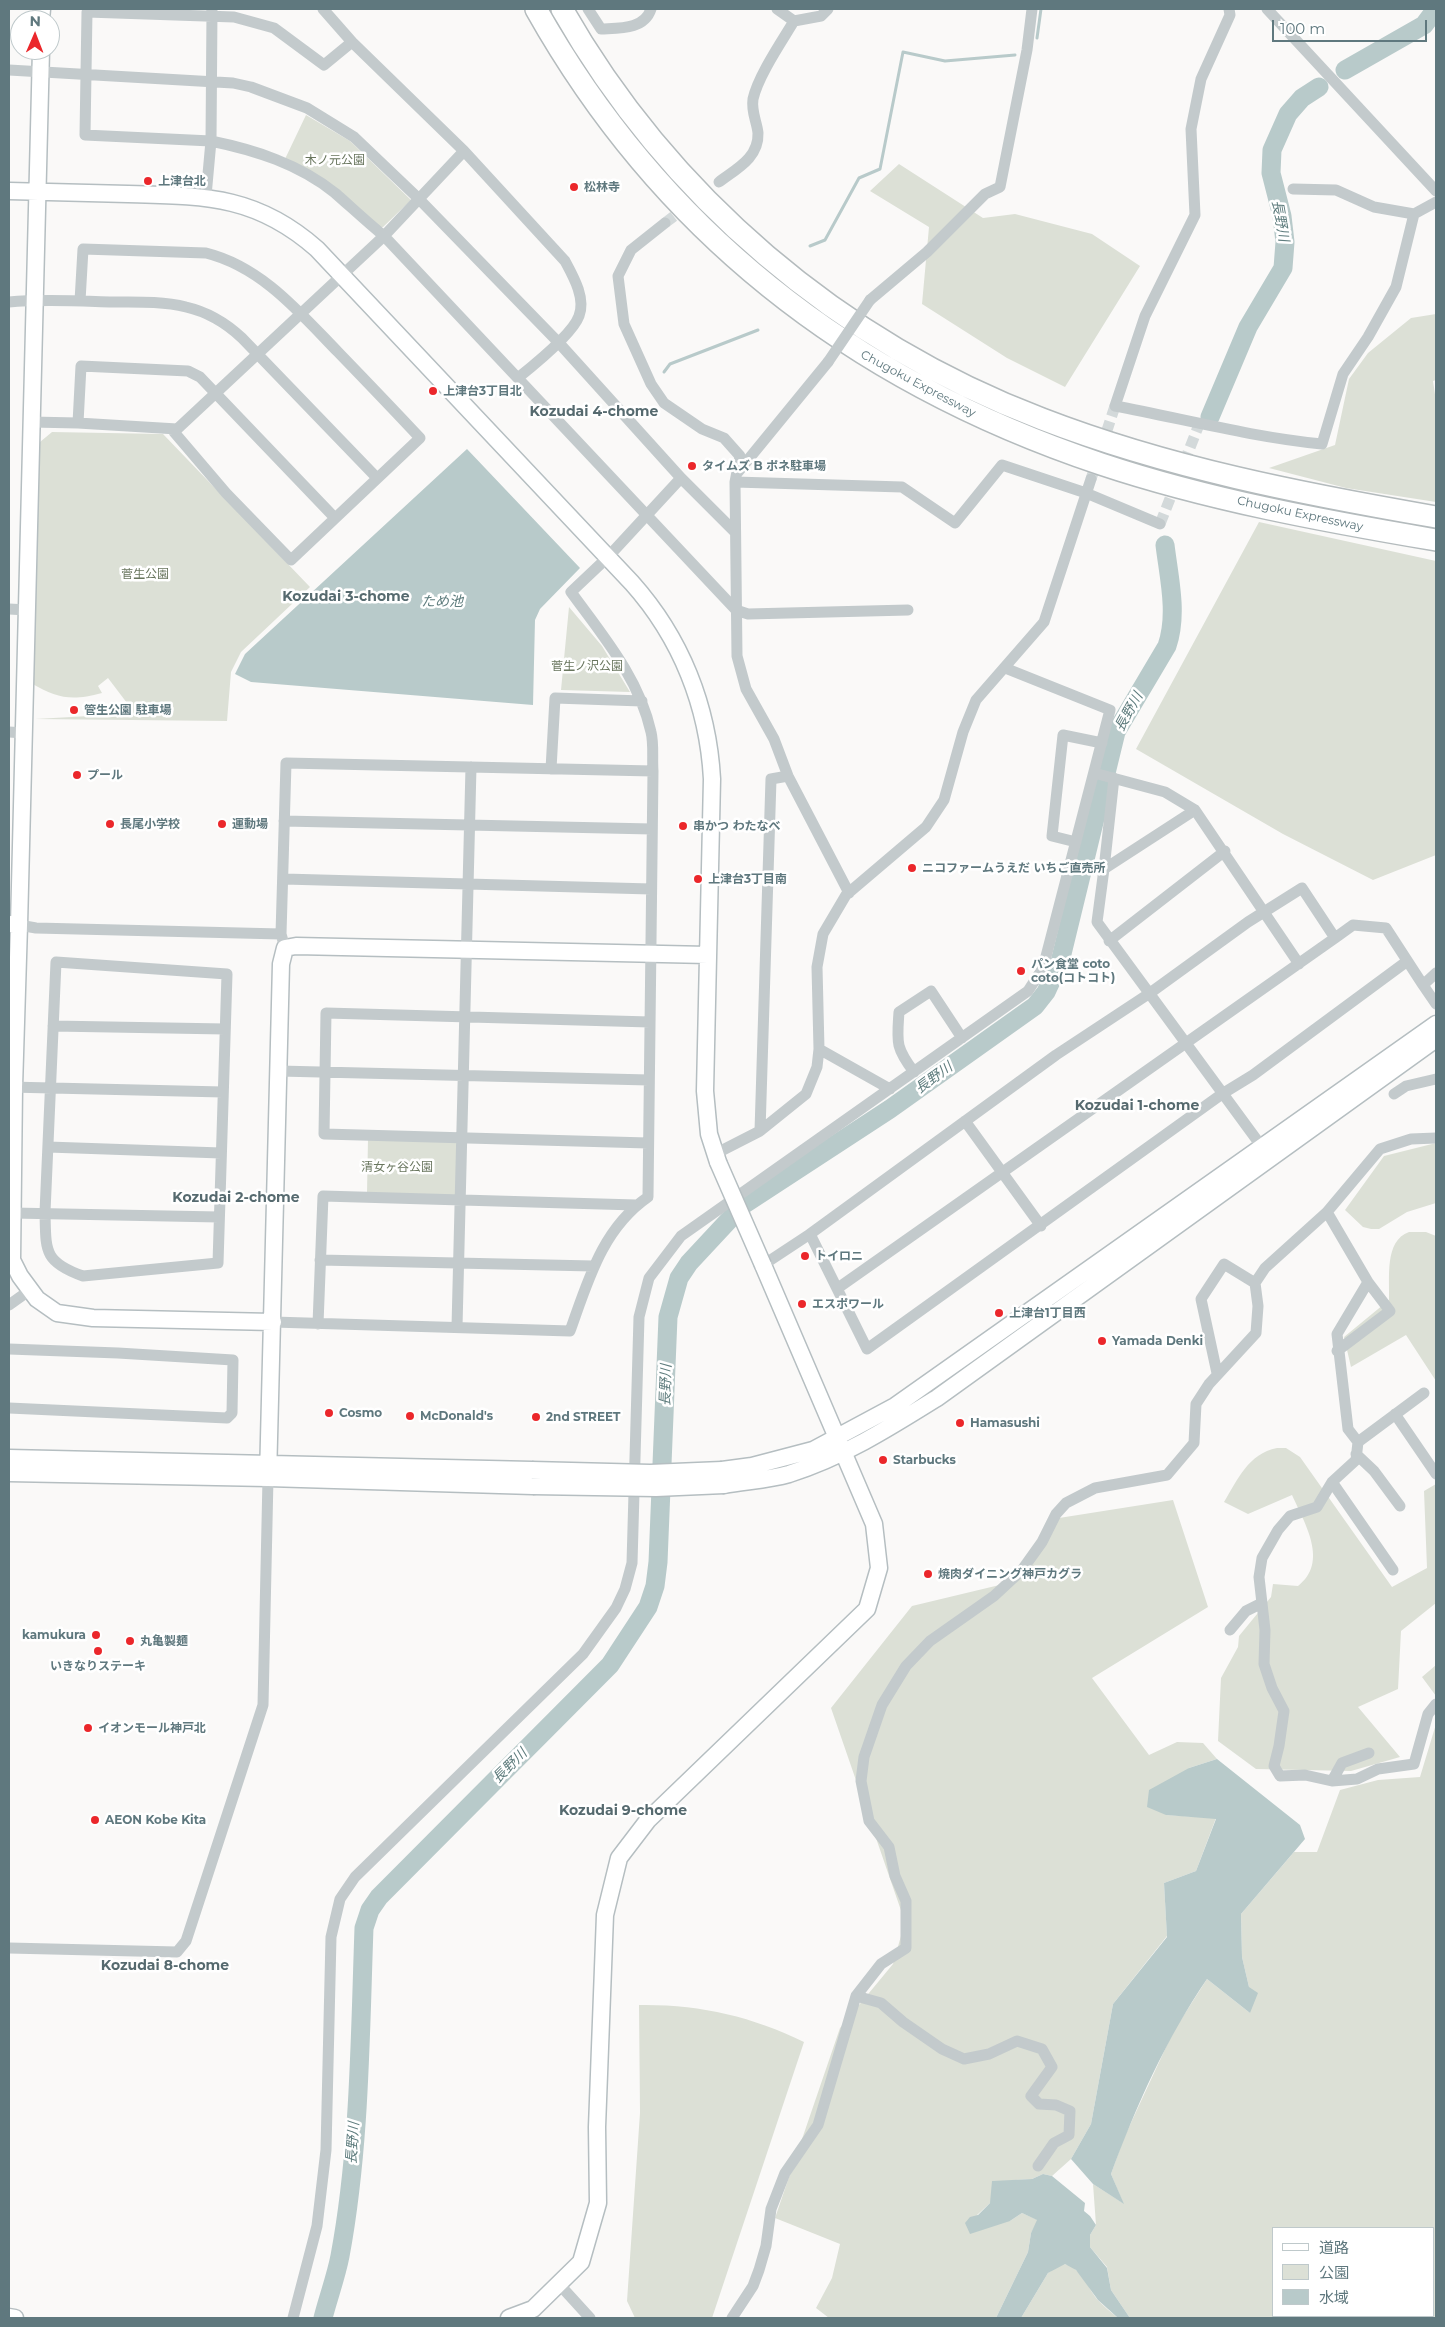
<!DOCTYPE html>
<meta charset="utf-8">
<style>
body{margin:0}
#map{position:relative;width:1445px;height:2327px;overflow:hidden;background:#faf9f8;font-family:Montserrat,"Noto Sans JP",sans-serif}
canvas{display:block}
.frame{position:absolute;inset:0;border:10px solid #5f787e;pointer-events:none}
.legend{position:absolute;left:1272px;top:2227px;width:162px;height:90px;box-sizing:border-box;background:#fff;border:1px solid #bfc9cb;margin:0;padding:6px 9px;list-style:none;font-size:15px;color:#5f787e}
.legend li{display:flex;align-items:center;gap:10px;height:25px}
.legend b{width:25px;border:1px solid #bfc9cb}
.north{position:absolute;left:10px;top:10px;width:50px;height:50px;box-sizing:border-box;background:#fff;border:1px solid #bfc9cb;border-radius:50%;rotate:1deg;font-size:14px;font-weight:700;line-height:20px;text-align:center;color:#5f787e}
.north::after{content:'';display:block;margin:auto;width:18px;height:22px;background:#eb272b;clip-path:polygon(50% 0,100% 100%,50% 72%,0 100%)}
.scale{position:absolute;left:1272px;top:20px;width:155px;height:22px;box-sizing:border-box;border:2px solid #5f787e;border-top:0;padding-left:6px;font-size:15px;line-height:18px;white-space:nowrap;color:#5f787e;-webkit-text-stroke:4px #fff;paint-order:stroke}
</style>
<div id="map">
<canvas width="1445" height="2327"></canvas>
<div class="frame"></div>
<ul class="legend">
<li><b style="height:6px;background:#fff"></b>道路</li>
<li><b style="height:14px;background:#dce0d6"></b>公園</li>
<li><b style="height:14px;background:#b8caca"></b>水域</li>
</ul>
<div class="north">N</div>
<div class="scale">100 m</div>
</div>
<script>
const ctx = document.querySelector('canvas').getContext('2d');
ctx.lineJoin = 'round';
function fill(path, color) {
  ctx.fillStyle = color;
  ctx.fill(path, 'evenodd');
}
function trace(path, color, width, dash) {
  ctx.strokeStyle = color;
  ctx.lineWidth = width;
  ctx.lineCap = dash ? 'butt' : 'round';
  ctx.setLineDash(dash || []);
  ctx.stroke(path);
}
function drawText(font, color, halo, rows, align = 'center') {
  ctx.font = font + ' Montserrat,"Noto Sans JP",sans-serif';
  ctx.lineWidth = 5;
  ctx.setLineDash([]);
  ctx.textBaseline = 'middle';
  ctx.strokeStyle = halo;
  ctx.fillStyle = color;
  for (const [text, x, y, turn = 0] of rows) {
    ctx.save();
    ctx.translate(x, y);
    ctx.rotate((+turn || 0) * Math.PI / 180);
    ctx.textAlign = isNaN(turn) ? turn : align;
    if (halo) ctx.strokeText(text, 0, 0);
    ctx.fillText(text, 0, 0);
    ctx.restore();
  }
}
fill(new Path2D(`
 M306,115L350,141L411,200L383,227H379L285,159Z
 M899,164L983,218L1015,214L1092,234L1140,266L1065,387L1007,358L922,304L929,227L870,191Z
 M1436,314V380L1433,381L1436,401V502L1346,488L1269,468L1335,445L1349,379L1368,353L1411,318Z
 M52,432L163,434L310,587L241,652L231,672L227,721L35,719L108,715L127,703L108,678L98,686L102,693C72,701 58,699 31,683L40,442Z
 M1259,522L1436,561V855L1373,880L1283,834L1136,749Z
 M569,607L602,646L630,692L561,690Z
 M368,1139L460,1142L458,1197L367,1193Z
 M1436,1143V1203L1407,1212L1379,1229H1371L1363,1227L1345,1210L1384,1156Z
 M1409,1232H1426L1436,1236V1381L1406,1335L1351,1367L1344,1337L1389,1300C1390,1278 1384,1241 1409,1232Z
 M1277,1448H1286L1300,1457L1392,1587L1427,1568L1424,1491L1436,1484V1603L1401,1631L1398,1689L1358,1707L1400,1757L1351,1771L1256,1769L1218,1741L1221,1678L1238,1647L1239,1636L1271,1597L1273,1584L1298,1586C1329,1562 1305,1524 1292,1495L1248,1514L1224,1502C1238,1479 1248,1454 1277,1448Z
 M1173,1500L1208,1607L1092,1678L1149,1755L1177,1742L1203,1743L1217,1759L1189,1768L1166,1815L1216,1818L1196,1871L1164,1883L1167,1936L1113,2004L1091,2124L1071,2159L1052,2176L1043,2174L1032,2179L1015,2180L977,2215L1010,2221L1022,2213L1038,2220L1031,2233L1028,2252L996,2318H829L816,2308L832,2278L840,2244L775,2218L840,2028L893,1964L905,1922L831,1708L912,1606L1012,1582L1059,1518Z
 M1436,1665V1696L1422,1677Z
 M1436,1724V2318H1130L1111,2290L1107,2267L1090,2247V2235L1096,2225L1093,2184L1123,2203L1111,2174L1123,2140L1173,2032L1207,1979L1250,2013L1249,1987L1242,1957L1241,1914L1294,1852H1317L1340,1790L1378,1780L1420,1777ZM1274,2228H1434V2316H1274Z
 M639,2005C698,2004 751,2016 804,2042L712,2318H635L627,2301L640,2113Z
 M1061,2264C1078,2262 1088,2288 1097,2299C1103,2306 1111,2312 1118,2318H1021L1048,2273Z`), '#dce0d6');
fill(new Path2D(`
 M467,449L580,568L540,609L535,620L533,705L251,682L235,674L245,654Z
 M1217,1759L1300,1825L1305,1839L1241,1914L1242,1957L1249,1987L1258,1993L1250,2013L1207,1979C1166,2039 1136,2106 1111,2174L1124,2204L1093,2184L1071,2159L1091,2124L1113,2004L1167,1937L1164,1883L1196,1871L1216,1819L1166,1815L1147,1807L1149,1790L1189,1768Z
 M1043,2174L1052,2176L1085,2203L1084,2211L1090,2216L1096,2225L1090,2235V2247L1107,2268L1111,2290L1130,2318H1118L1098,2300L1076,2270L1065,2264L1048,2273L1021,2318H996L1028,2252L1031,2233L1037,2220L1022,2213L1010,2221L970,2234L965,2223L970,2217L978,2215L990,2203L992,2181L1032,2179Z`), '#b8caca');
trace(new Path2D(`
 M1037,38L1041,9
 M810,246L825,240L859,178L880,169L903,52L945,61L1015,55
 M664,372L670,364L758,330`), '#b8caca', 3);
trace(new Path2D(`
 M1345,70L1424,25L1436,9
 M1210,417L1248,327L1283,268L1285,242L1282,216L1271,173L1272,150L1288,114L1302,98L1319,87
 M323,2318C328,2298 336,2277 340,2256C360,2148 360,2037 364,1928L370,1910L379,1897L610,1665L648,1607L655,1586L658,1562L668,1317L679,1278L689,1263L743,1205L890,1109L1035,1006L1046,992L1060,962L1116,732L1167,646C1178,614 1169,578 1165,545`), '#b8caca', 19);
trace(new Path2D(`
 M665,223L687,206
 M1091,479L1115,406
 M1160,524L1200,422`), '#d3d9da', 11, [11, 5.5]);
const secondary = new Path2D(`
 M41,20L42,9
 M9,191C48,192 88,193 128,194C204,196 256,195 317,249L632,583C681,638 708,706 712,779L705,1091L709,1134L718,1162
 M9,924L19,925L41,50
 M19,925L14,1087L12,1260L20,1276L37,1299L57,1313L93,1318L273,1322
 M9,1458L532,1470
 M722,1470L752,1466L813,1450L895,1406L1436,1024
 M9,1473L268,1478L533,1486
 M268,1478L281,964L285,948L296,946L708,955
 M724,1485C745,1481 768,1480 789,1474C843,1457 889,1428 937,1398L1436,1039
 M9,2317L15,2318
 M509,2318L533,2309L581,2262L598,2203L597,2127L605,1915L619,1858L648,1820L867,1609L879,1568L874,1524L763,1265`);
const highway = new Path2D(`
 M536,9C663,235 856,382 1101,464C1209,500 1324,521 1436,540
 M562,9C669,197 840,342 1042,419C1169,468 1303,494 1436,517`);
trace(secondary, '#b5bec1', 19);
trace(highway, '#b4bbbd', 24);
trace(new Path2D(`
 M323,9L352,42L464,151L565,261C573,276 586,298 579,316C573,333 534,365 519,377
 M588,9L601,29C619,28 644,30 651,9
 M777,9L794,21
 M1229,9L1230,15L1201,79L1191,129L1195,215L1145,316L1115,406C1184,419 1252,437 1322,444L1343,374L1368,337L1396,287L1414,214L1374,207L1336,190L1293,189
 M1267,9L1436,191
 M352,42L324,65L274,28L234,17L87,12L85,135L211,141C255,150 299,164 335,193C351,207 367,222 384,236L736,610L748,614L908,610
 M9,70L233,83L251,87L307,108L354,137L418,198L559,343L681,478L608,557L571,592C603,636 639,678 651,732C654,744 652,758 653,771L648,1197C602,1229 588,1281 570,1331L273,1322
 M719,182C736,169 759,158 758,133C757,122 751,112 753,99C758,76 782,41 794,21L821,16L828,9
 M206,196L211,141L212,10
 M1414,214L1436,202
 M665,223L631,250L618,276L624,324L651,384L664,403L702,429L724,438L740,456L735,482L737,656L746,689L774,739L788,776L849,893
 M870,300L927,252L985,194L1000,187L1027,50L1032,9
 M80,301L83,249L206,253C262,267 300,313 338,352C366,381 393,409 420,438L291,560L226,493L174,432L384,236L464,151
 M9,302C43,299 78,301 113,302C136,302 163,301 186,307C208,312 226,323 242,338L377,478
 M31,422L78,423L177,429
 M78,423L81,366L188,371L200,377L334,517
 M738,472L828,362
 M681,478L735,532
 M735,482L902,487L955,523L1002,465L1086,493L1160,524
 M9,609L27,610
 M9,732L24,733
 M551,769L555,698L642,701
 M1094,773L1165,792L1195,810L1299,964
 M1195,810L1104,869L1097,922L1262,1147
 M284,821L652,829
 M1076,842L1052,836L1063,735L1102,743
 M1104,869L1114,778
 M284,879L651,889
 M19,925L36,928L281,934
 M1109,941L1225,851
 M285,948L281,934L286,763L653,771
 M56,962L227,974L218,1263L83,1276C43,1262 46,1250 45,1212Z
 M1406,962L1253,1075L1222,1094L867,1349L810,1234L1056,1055L1150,993L1248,922L1302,888L1335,938L1353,925L1386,928L1423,985
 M1436,973L1423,985L1436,1004
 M53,1026L225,1029
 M819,1049L890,1089
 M279,1071L649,1080
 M914,1072C895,1047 897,1042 899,1012L931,991L962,1038
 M9,1087L223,1092
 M1394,1094L1406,1086L1436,1079
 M965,1121L1041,1226
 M760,1131L771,779L788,776
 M648,1143L324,1134L326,1013L650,1022
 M48,1147L221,1153
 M715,1154L760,1131L806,1094L817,1067L819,1049L817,967L823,934L846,895L926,827L944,800L963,732L976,700L1044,622L1091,479
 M12,1213L219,1217
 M320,1260L593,1266
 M763,1265L810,1234
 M1368,1282L1337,1334L1348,1429L1358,1442L1356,1460L1332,1482L1317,1507L1290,1516L1278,1530L1262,1558L1259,1577L1265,1630L1264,1664L1272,1688L1284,1711L1279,1746L1274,1766L1280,1776L1305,1775L1332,1781L1357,1779L1378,1769L1414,1764L1428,1714L1436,1704
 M838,1288L1335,938
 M9,1305L30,1290
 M318,1324L323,1196L636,1205
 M457,1327L471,767
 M9,1349L118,1353L233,1360L232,1413L227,1418L9,1408
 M1337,1351L1390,1311L1368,1282L1327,1212L1380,1149L1411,1139L1436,1138
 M1217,1373L1201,1299L1224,1264L1255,1283
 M1395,1414L1436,1474
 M1358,1442L1424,1393
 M1356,1454L1374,1471L1400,1506
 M1332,1482L1393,1570
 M1230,1630L1246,1611L1262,1603
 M1332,1781L1342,1763L1369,1753
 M9,1948L177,1952L186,1941L263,1705L268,1478
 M856,1996L881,2003L903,2022L942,2049L964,2059L989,2054L1017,2041L1042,2049L1052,2067L1031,2096L1039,2104L1056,2105L1070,2111L1069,2135L1054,2143L1038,2166
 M559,2284L590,2318
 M293,2318L317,2226L326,2150L331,1937L340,1899L355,1877L583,1654L616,1608L625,1589L632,1563L639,1317L649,1278L681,1236L1028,991L1043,968L1110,710L1005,668
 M732,2318L753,2286L759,2270L766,2246L771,2209L785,2173L818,2125L856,1996L881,1964L906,1948V1901L895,1876L889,1847L869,1821L861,1781L864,1757L882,1705L906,1666L930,1641L994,1596L1022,1570L1042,1542L1056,1514L1066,1503L1095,1488L1167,1475L1194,1443L1196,1404L1209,1384L1256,1333L1258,1306L1255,1283L1265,1268L1327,1212`), '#c3cacc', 11);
trace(secondary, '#fff', 16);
trace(highway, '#fff', 21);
const secondaryBridge = new Path2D(`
 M718,1162L763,1265
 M532,1470L650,1473L722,1470
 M533,1486L656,1488L724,1485`);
trace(secondaryBridge, '#b5bec1', 19, []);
trace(new Path2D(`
 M828,362L870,300`), '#c3cacc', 11);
trace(secondaryBridge, '#fff', 16);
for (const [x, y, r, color] of [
 [148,181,5,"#eb272b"],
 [574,187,5,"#eb272b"],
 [433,391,5,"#eb272b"],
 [692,466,5,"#eb272b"],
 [74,710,5,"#eb272b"],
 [77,775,5,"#eb272b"],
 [110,824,5,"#eb272b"],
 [222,824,5,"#eb272b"],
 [683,826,5,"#eb272b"],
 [912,868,5,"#eb272b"],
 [698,879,5,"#eb272b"],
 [1021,971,5,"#eb272b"],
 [805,1256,5,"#eb272b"],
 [802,1304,5,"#eb272b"],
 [999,1313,5,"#eb272b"],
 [1102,1341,5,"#eb272b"],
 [329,1413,5,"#eb272b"],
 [410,1416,5,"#eb272b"],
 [536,1417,5,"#eb272b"],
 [960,1423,5,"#eb272b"],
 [883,1460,5,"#eb272b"],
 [928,1574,5,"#eb272b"],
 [96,1635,5,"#eb272b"],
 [130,1641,5,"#eb272b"],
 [98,1651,5,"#eb272b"],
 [88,1728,5,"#eb272b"],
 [95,1820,5,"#eb272b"]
]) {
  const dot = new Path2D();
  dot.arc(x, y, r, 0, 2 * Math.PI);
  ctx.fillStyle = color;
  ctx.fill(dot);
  trace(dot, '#fff', 2);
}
drawText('12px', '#69765e', '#fff', [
 ["木ノ元公園",335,160],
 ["菅生公園",145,574],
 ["菅生ノ沢公園",587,666],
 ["清女ヶ谷公園",397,1167]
]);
drawText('bold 12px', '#5f787e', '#fff', [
 ["上津台北",158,181],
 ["松林寺",584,187],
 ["上津台3丁目北",443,391],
 ["タイムズ B ポネ駐車場",702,466],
 ["管生公園 駐車場",84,710],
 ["プール",87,775],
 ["長尾小学校",120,824],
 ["運動場",232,824],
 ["串かつ わたなべ",693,826],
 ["ニコファームうえだ いちご直売所",922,868],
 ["上津台3丁目南",708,879],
 ["パン食堂 coto",1031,964],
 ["coto(コトコト)",1031,978],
 ["トイロニ",815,1256],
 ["エスポワール",812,1304],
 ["上津台1丁目西",1009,1313],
 ["Yamada Denki",1112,1341],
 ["Cosmo",339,1413],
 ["McDonald's",420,1416],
 ["2nd STREET",546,1417],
 ["Hamasushi",970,1423],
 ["Starbucks",893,1460],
 ["焼肉ダイニング神戸カグラ",938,1574],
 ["kamukura",86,1635,"right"],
 ["丸亀製麺",140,1641],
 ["いきなりステーキ",98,1666,"center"],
 ["イオンモール神戸北",98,1728],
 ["AEON Kobe Kita",105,1820]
], 'left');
drawText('12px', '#5f787e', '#fff', [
 ["Chugoku Expressway",918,384,28],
 ["Chugoku Expressway",1300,514,12]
]);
drawText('italic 14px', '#5e7c7d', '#fff', [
 ["長野川",1280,221,80],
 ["ため池",442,602],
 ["長野川",1129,712,-61],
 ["長野川",934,1078,-36],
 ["長野川",666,1385,-88],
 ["長野川",510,1766,-45],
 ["長野川",353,2143,-86]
]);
drawText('bold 14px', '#566a6f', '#fff', [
 ["Kozudai 4-chome",594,412],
 ["Kozudai 3-chome",346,597],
 ["Kozudai 1-chome",1137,1106],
 ["Kozudai 2-chome",236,1198],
 ["Kozudai 9-chome",623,1811],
 ["Kozudai 8-chome",165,1966]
]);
</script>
